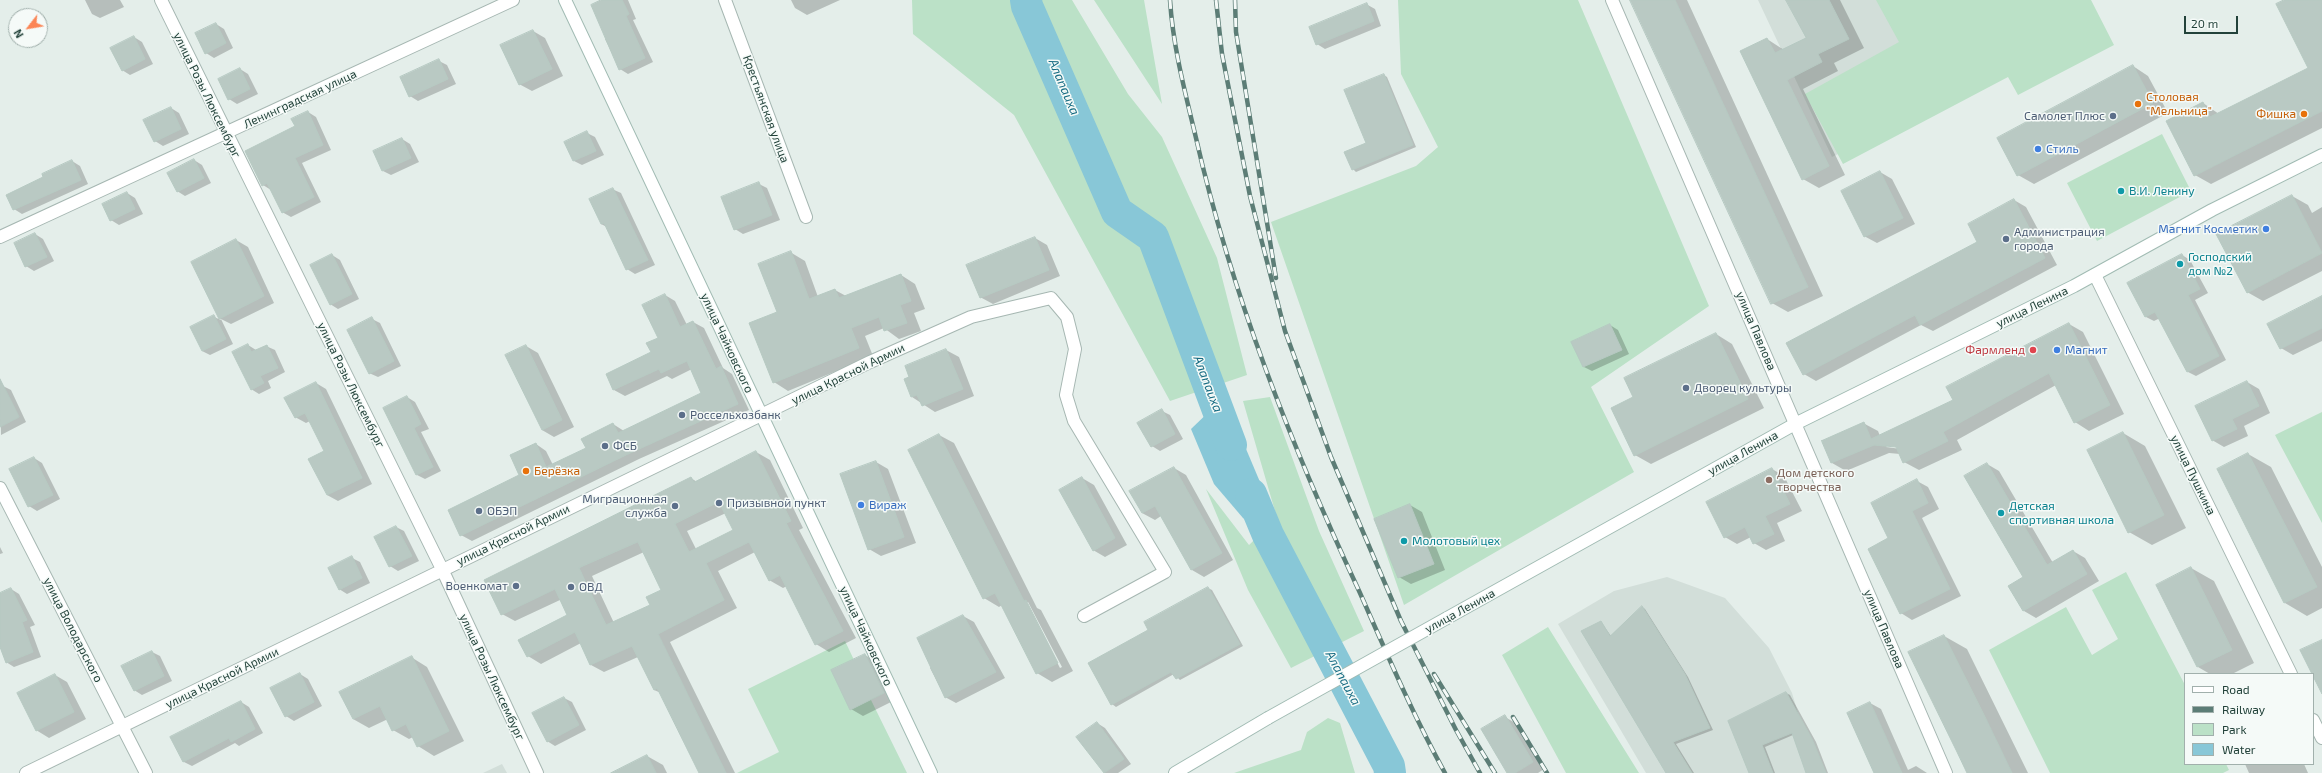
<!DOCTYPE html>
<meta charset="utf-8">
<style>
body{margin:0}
#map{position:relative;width:2322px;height:773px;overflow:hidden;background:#e4eeea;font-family:"Exo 2",sans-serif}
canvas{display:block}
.legend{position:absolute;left:2184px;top:673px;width:130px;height:92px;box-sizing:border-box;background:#f5faf8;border:1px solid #a1b0ac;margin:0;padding:5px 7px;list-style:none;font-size:12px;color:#22423a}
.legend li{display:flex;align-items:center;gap:8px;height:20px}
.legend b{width:20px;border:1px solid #a1b0ac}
.north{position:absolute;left:8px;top:8px;width:40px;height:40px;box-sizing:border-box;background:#f5faf8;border:1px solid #a1b0ac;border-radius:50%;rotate:239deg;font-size:11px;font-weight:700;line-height:16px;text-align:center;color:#22423a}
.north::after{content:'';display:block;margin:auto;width:14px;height:18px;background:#fb8555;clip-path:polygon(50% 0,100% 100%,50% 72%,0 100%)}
.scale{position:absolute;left:2184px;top:16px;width:54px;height:18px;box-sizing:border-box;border:2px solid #22423a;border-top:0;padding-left:5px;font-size:12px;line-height:14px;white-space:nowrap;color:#22423a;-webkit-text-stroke:3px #f5faf8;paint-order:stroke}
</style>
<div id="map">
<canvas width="2322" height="773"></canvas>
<ul class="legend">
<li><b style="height:5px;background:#fff"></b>Road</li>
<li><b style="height:5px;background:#5c7d76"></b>Railway</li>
<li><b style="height:11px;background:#bbe1c7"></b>Park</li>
<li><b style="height:11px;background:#88c7d7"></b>Water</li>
</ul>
<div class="north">N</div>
<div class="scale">20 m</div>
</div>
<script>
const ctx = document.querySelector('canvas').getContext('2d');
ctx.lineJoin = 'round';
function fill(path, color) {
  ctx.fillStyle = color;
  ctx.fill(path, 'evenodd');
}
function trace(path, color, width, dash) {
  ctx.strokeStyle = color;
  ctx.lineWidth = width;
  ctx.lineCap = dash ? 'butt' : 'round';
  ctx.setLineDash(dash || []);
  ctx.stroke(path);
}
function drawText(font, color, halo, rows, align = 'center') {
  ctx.font = font + ' "Exo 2",sans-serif';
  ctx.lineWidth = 3;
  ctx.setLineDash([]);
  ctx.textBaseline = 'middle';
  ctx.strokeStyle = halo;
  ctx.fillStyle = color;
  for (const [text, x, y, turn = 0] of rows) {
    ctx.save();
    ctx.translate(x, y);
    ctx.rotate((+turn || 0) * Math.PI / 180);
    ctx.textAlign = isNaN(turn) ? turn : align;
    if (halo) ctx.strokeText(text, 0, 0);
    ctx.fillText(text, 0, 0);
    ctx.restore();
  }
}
fill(new Path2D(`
 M1758,0H1934L1977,85L1832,157Z
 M1667,577L1725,598L1769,648L1792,693L1816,773H1646L1558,624L1614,591Z
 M502,764L507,773H483Z`), '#d2ded9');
fill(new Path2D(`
 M912,0H1072L1128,94L1162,137L1217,258L1247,375L1170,401L1014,115L913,34Z
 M1094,0H1144L1162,104Z
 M1398,0H1578L1709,306L1591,387L1634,472L1404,605L1271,222L1416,166L1438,147L1401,74Z
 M1876,0H2091L2114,45L2018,95L2008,77L1843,164L1805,94L1899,42Z
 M2162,134L2191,191L2097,241L2067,183Z
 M1270,397L1319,531L1364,631L1291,668L1248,590L1206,489L1249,545L1277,518L1243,401Z
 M2322,412V523L2275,435Z
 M2126,572L2185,685V764H2226L2229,770L2223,773H2050L1989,650L2066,607L2092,655L2118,639L2092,590Z
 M1548,627L1639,773H1566L1502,655Z
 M845,641L854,660L865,654L884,693L871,700L907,773H737L779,752L748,689Z
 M1328,718L1340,723L1355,773H1234L1301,750L1307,732Z`), '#bbe1c7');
fill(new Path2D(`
 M1216,405L1230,411L1260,482L1268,535L1243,518L1214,484L1191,429Z`), '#88c7d7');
fill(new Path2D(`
 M85,0H120L124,7L100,18L92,14Z
 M604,0H628L636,19L633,20L653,62L628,74L620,69L605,39L608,38Z
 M791,0H840L807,15L795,8Z
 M1631,0H1687L1823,296L1788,312L1772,303Z
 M1787,0H1840L1864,48L1834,63L1838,71L1803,89L1845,175L1819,188L1803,179L1767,39L1784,50L1807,38Z
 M2286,0H2322V128L2211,184L2195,175L2203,103L2219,114L2309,68Z
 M1366,4L1375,9L1381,26L1325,49L1317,44Z
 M216,24L224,29L233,48L214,58L206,53Z
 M533,31L545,38L563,76L532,91L519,84Z
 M134,37L142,42L153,64L130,75L122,70Z
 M439,61L447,65L456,84L418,101L410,96Z
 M2133,66L2148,76L2168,113L2034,184L2018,175Z
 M240,69L248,74L258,94L237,104L229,99Z
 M1384,75L1387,77L1416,147L1356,172L1353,169L1367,143Z
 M171,108L179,113L189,134L163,146L155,141Z
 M308,112L316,117L331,150L302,163L321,202L291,217L282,212L271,190L263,185L296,127Z
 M587,133L595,137L604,155L582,165L574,161L566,143Z
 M402,139L410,144L419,162L391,175L383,171L374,152Z
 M194,160L202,165L211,183L185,196L177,191Z
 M72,161L80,166L88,184L22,214L14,209L44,177Z
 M1880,172L1892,179L1915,224L1877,243L1864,236Z
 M759,184L767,188L780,220L743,234L735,229Z
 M612,189L621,193L655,265L635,274L627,269L607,227L601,224Z
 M127,193L135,198L143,214L119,225L111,220Z
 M2292,196L2308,205L2312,213L2322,207V271L2263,301L2247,292Z
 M2014,200L2026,207L2057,265L1933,331L1921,325L1816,381L1804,374L1979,242Z
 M35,234L43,239L54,261L34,271L26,266Z
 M1035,238L1047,245L1060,276L993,304L980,297Z
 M236,240L248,247L274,303L231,324L221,319L233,344L210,355L202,351L214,317L221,320L192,262Z
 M790,252L805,261L818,297L835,290L846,296L901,275L915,284L925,309L914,313L921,331L899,339L884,328L865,336L873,356L788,391L774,382L778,313Z
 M332,255L340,260L359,299L338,309L330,304Z
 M2182,255L2190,260L2208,293L2195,300L2226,360L2196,376L2188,372L2160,318L2154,321L2146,317L2128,283Z
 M665,295L675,301L687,325L693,322L704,328L723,368L732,374L749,410L639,459L472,541L461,535L521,476L536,444L546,451L553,465L587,449L613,424L624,431L702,394L692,369L672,379L667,376L625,396L614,390L607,374L652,353L659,338Z
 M2322,297V341L2293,355L2281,348Z
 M372,319L380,323L401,366L378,377L369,373Z
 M2069,324L2083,332L2124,414L2089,431L2075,422L2056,385L1957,440L1962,450L1919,470L1904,462L1900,454L1889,453L1846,471L1832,463L1823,441L1863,423L1878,431L1880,436L1955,400ZM1888,445L1901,447V449L1886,447Z
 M1610,325L1618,330L1629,354L1592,371L1584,367L1572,342Z
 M1716,334L1732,344L1764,408L1651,464L1635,455V398Z
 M248,345L256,350L266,346L275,350L285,372L268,381L271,388L259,394L251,389Z
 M526,346L538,353L574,427L554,437L542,430Z
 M946,350L959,357L974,396L935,412L912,397L905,380Z
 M2247,382L2259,389L2270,413L2244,426L2248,436L2224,447L2212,440Z
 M316,383L326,389L372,484L338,501L327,495L325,452L310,421L306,423L295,417Z
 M3,386L11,390L26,422L1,435L0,387Z
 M407,397L415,402L429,429L421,432L441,471L425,479L417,475L384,409Z
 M1162,411L1170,415L1183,439L1160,451L1152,446Z
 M2123,433L2145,446L2186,528L2152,545L2129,532Z
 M939,435L954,443L1037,608L1041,610L1073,671L1052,682L1037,673L1002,605L999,607L984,598ZM1026,602H1028L1062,667L1060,668Z
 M756,452L770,460L803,528L799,530L856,638L829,652L816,644L787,586L783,588L769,580L755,552L718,571L737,608L670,642L735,773H700L661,693L654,690L638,657L604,672L591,665L581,643L541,664L528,656L568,615L560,600L515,621L502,614L691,478L697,482ZM726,513L734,530L696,549L687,531ZM644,552L663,591L651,606L614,623L592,576Z
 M2248,454L2271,467L2322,567V608L2307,616L2285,603L2218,470Z
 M34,458L42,463L60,499L37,511L29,506Z
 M876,462L888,469L916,543L881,556L869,549Z
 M1987,464L1999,471L2053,563L2073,551L2085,558L2099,581L2036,618L2024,611L2010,586L2025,577Z
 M1174,468L1186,475L1233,560L1204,577L1192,570L1161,516L1155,520L1142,513Z
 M1772,469L1784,476L1802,511L1777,523L1785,541L1766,550L1754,543L1751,537L1737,544L1725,537Z
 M1082,478L1094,485L1127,545L1105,557L1093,550Z
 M1917,481L1928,487L1939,509L1922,518L1961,596L1912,620L1901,613L1890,539Z
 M1410,505L1422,512L1445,570L1411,584L1399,577Z
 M396,527L404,531L419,561L398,571L390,566L375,537Z
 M0,547L3,553L0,554Z
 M352,558L360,562L370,583L347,594L339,589Z
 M2191,568L2214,581L2254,663L2232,674H2210L2198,667L2157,585Z
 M1208,588L1212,590L1243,646L1180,680L1174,674L1116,707L1112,704L1090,664L1150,630Z
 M11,589L19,594L35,625L30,627L41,657L14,667L6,662L0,644V594Z
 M1642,607L1645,609L1688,677L1713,730L1676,744L1694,773H1667L1601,622L1611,636Z
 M963,616L974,622L1005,678L956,703L945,697L930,668Z
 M1944,636L1967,649L2028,773H1969Z
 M152,652L160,656L172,681L142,695L134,690Z
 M865,655L877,662L895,700L863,716L851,709Z
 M411,657L427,667L464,741L434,756L418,746L413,737L409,739L393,730L388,719L369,728L353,719Z
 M300,674L308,679L322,706L294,721L286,716Z
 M55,675L67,682L86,719L49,738L36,730Z
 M1786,693L1790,695L1816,742L1828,773H1807L1793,735L1765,747L1775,773H1751L1729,721Z
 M564,698L572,702L586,730L555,746L547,741Z
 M241,702L249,707L263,733L239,746L235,743L192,766L184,762L171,737Z
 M1870,703L1881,709L1908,770L1916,766L1927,773H1875Z
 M1505,717L1517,724L1544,769L1538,773H1509Z
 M1097,723L1105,728L1131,764L1118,773H1104Z
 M647,756L663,765L667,773H613Z
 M2245,764H2304L2308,773H2249Z`), '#0003');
trace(new Path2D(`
 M1026,0L1027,6L1117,212L1153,237L1231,445
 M1251,494L1268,535L1389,766L1390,773`), '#88c7d7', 32);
const building = new Path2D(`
 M601,0H622L629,14L626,16L645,58L619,70L591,5Z
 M1630,0H1675L1808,287L1771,304Z
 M1786,0H1829L1849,39L1818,54L1822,62L1787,80L1829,166L1802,180L1740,51L1767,38L1775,53L1806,38Z
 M2284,0H2322V111L2194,176L2166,121L2203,102L2210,117L2308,68L2276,4Z
 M1367,3L1374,21L1316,45L1309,27Z
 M216,23L226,43L205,54L195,33Z
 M533,30L552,69L519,85L500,45Z
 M134,36L145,59L122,71L110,48Z
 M439,59L448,79L409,97L400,77Z
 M2133,65L2153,103L2017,176L1997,138Z
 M240,68L250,89L228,100L218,79Z
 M1384,74L1413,145L1352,170L1344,152L1366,143L1344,90Z
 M171,107L181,129L154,142L143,120Z
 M308,111L323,145L295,158L314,197L282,213L267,183L262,186L245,151L295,126L291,119Z
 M587,131L596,151L573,161L564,142Z
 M402,138L411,158L382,171L373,151Z
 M194,159L204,178L177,192L167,173Z
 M72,160L81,180L13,210L6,195L43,177L42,174Z
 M1880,171L1903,218L1864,237L1841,191Z
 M759,182L772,215L734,230L721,197Z
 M613,188L648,260L626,270L604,223L601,224L589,199Z
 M127,192L135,209L110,221L102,204Z
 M2292,195L2322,253L2247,293L2216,234Z
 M2014,199L2045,258L1920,325L1915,315L1803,375L1786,343L1977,242L1968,224Z
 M35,233L47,257L25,267L14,243Z
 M1035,237L1049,270L980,298L966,265Z
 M236,239L264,296L219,319L191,262Z
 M791,251L809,299L835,289L839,298L901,274L911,301L900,305L907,323L884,331L879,317L851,328L859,348L773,383L749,323L777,312L758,264Z
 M332,254L352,294L330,305L310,265Z
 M2182,254L2200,289L2188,295L2219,356L2187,372L2155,312L2145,317L2127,283Z
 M665,294L680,327L693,321L716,369L721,366L738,404L628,454L460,536L448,510L519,475L510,455L536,443L546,467L586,448L581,439L613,423L618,433L701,393L687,361L661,373L659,369L613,390L606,374L651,352L646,343L658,338L642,305Z
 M2322,296V328L2280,349L2267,324Z
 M214,315L226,339L202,351L190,327Z
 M372,317L394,361L369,374L347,330Z
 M2069,323L2110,405L2074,423L2049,373L1943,432L1948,441L1903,463L1896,447L1874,445L1831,463L1822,442L1824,441H1821L1864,422L1871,439L1953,400L1946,387Z
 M1610,324L1622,350L1583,367L1571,342Z
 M1716,333L1748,399L1634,456L1611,408L1633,397L1624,378Z
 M248,344L251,352L267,345L278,368L260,376L264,383L251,390L232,352Z
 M526,345L562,420L542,430L505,355Z
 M946,349L963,389L922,406L917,395L911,397L904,379L909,377L905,366Z
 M0,379L19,417L0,427Z
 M2247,381L2259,406L2232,419L2237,429L2212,441L2195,406Z
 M316,382L362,478L327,495L308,459L324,451L305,413L295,418L284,398Z
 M407,396L421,424L414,428L433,467L416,475L383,408Z
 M1162,409L1175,434L1151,447L1137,423Z
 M2123,432L2164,515L2128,533L2087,450Z
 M939,434L1024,601L1026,600L1058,663L1036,674L995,593L983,599L908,450Z
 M756,451L791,521L786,523L843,631L815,645L780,575L769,581L749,542L706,563L724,600L658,634L726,773H699L657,688L654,690L632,646L590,665L575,632L527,657L518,640L567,615L555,589L501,615L484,580L691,477L694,482ZM719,502L733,530L689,552L675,524ZM638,542L661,590L646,597L650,605L606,625L579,568Z
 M2248,453L2317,587L2284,603L2217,469Z
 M34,457L53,495L28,507L9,469Z
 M876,461L904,537L868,550L840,474Z
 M1987,463L2047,565L2073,550L2087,574L2023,611L2008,586L2023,577L1964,476Z
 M1174,467L1222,553L1191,570L1155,506L1142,513L1129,491Z
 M1772,468L1790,504L1765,516L1774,534L1753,544L1745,527L1724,538L1706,502Z
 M1082,477L1115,538L1093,551L1059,490Z
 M1917,479L1928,503L1912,511L1950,589L1900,614L1868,549L1888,538L1871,503Z
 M1410,504L1434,564L1398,578L1374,519Z
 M396,526L412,556L389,567L374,537Z
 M352,556L362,578L339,590L328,568Z
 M2191,567L2232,650L2197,667L2156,585Z
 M1208,587L1240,644L1176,679L1171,672L1111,705L1088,663L1148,630L1144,622Z
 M11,588L27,620L22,622L33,652L6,663L0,647V593Z
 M1642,606L1685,674L1710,728L1673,742L1692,773H1666L1581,631L1601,621L1610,636Z
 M963,615L996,672L945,698L917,638Z
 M1944,635L1985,717L2012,773H1967L1957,752L1908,652Z
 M2322,640V694L2300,650Z
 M152,651L164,676L134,691L121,666Z
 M865,654L884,693L850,710L831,670Z
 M412,656L449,731L417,747L406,724L392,731L380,706L353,719L339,692Z
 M300,673L314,702L285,717L270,688Z
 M55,674L74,712L36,731L17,693Z
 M1786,692L1812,739L1826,773H1806L1792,733L1762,745L1773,773H1749L1728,721Z
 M564,697L579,725L547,742L532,713Z
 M241,701L255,729L231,742L229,738L183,762L170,737Z
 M1870,702L1902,773H1874L1847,713Z
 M1505,715L1533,762L1515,773H1507L1481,729Z
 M1097,722L1124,759L1104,773L1076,737Z
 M647,755L656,773H611Z`);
fill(building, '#b9c9c3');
trace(building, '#b6c9c2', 1);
const minor = new Path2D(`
 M161,0L442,569L537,773
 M725,0L806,217
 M1612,0L1946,773
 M0,237L513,0
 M0,488L146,773
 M26,773L870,362L971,317L1051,298L1067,317L1075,349L1066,395L1074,421L1165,572L1084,616`);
const tertiary = new Path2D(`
 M2095,275L2291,674
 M2313,720L2322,738`);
const secondary = new Path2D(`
 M565,0L931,773
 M1447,618L1795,424L2074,286L2212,210L2322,155
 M1175,773L1268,718`);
trace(minor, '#a6b7b2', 14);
trace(tertiary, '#a6b7b2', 14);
trace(secondary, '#a1bbb3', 14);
trace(minor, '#fff', 12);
trace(tertiary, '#fff', 12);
trace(secondary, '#fff', 12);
const rail = new Path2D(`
 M1170,0C1173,47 1185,92 1196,138C1232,296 1292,447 1360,593C1387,654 1413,715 1445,773
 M1216,0L1222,54L1250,196L1285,331L1331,457L1401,621L1456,730L1480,773
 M1235,0L1236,32L1276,278
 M1434,674L1495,773
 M1513,717L1547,773`);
trace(rail, '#5c7d76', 4.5);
trace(rail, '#f5faf8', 3, [9]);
const secondaryBridge = new Path2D(`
 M1268,718L1447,618`);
trace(secondaryBridge, '#a1bbb3', 14, []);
trace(secondaryBridge, '#fff', 12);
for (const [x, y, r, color] of [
 [2138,104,4,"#e8710a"],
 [2304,114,4,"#e8710a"],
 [2113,116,4,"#5c6f8a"],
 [2038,149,4,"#3f7fe0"],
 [2121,191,4,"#0f9aa8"],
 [2266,229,4,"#3f7fe0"],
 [2006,239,4,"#5c6f8a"],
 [2180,264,4,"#0f9aa8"],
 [2033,350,4,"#e0444e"],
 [2057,350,4,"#3f7fe0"],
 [1686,388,4,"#5c6f8a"],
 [682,415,4,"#5c6f8a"],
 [605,446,4,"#5c6f8a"],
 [526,471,4,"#e8710a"],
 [1769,480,4,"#8d6e63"],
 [719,503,4,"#5c6f8a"],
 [861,505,4,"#3f7fe0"],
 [675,506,4,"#5c6f8a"],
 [479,511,4,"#5c6f8a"],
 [2001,513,4,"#0f9aa8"],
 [1404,541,4,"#0f9aa8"],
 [516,586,4,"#5c6f8a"],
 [571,587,4,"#5c6f8a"]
]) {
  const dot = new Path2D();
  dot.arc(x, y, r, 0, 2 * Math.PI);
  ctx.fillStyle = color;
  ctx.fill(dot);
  trace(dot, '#f5faf8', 1.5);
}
drawText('12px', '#22423a', '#f5faf8', [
 ["улица Розы Люксембург",207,95,64],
 ["Ленинградская улица",300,99,-25],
 ["Крестьянская улица",766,109,70],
 ["улица Ленина",2032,307,-26],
 ["улица Павлова",1756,331,67],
 ["улица Чайковского",727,343,65],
 ["улица Красной Армии",848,374,-26],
 ["улица Розы Люксембург",351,385,64],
 ["улица Ленина",1743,453,-29],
 ["улица Пушкина",2193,475,64],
 ["улица Красной Армии",513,535,-26],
 ["улица Ленина",1460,611,-29],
 ["улица Павлова",1884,629,67],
 ["улица Володарского",73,630,63],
 ["улица Чайковского",866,636,65],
 ["улица Розы Люксембург",492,677,65],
 ["улица Красной Армии",222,678,-26]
]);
drawText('12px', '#c56008', '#f5faf8', [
 ["Столовая",2146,97],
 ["\"Мельница\"",2146,111],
 ["Фишка",2296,114,"right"],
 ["Берёзка",534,471]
], 'left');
drawText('12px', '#4e5e75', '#f5faf8', [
 ["Самолет Плюс",2105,116,"right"],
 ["Администрация",2014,232],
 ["города",2014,246],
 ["Дворец культуры",1694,388],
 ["Россельхозбанк",690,415],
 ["ФСБ",613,446],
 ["Миграционная",667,499,"right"],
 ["служба",667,513,"right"],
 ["Призывной пункт",727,503],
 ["ОБЭП",487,511],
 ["Военкомат",508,586,"right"],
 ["ОВД",579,587]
], 'left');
drawText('12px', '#366cbe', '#f5faf8', [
 ["Стиль",2046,149],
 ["Магнит Косметик",2258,229,"right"],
 ["Магнит",2065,350],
 ["Вираж",869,505]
], 'left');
drawText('12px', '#0d838f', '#f5faf8', [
 ["В.И. Ленину",2129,191],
 ["Господский",2188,257],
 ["дом №2",2188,271],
 ["Детская",2009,506],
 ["спортивная школа",2009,520],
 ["Молотовый цех",1412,541]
], 'left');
drawText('12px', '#be3a42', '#f5faf8', [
 ["Фармленд",2025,350]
], 'right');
drawText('12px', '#785e54', '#f5faf8', [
 ["Дом детского",1777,473],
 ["творчества",1777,487]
], 'left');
drawText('italic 13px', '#176c83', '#f5faf8', [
 ["Алапаиха",1064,87,67],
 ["Алапаиха",1208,384,69],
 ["Алапаиха",1343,678,62]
]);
</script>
